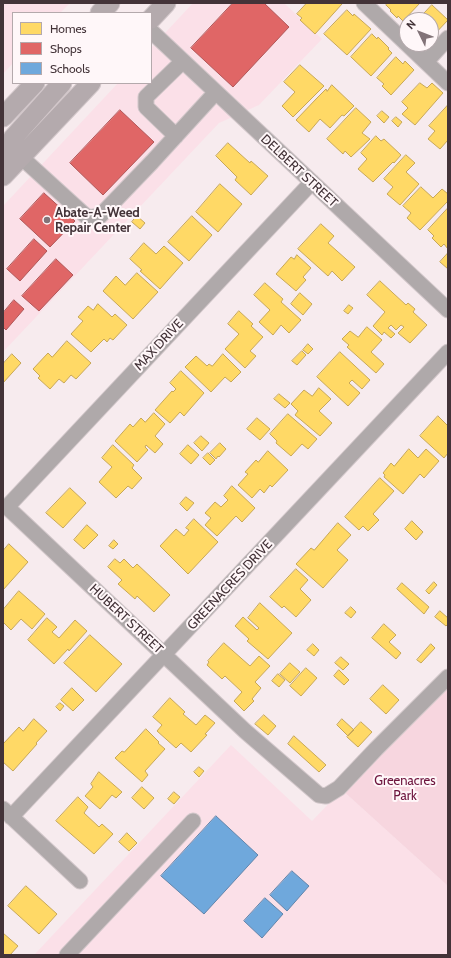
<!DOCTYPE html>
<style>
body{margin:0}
#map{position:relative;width:451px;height:958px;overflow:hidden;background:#f7ebee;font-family:Cabin,sans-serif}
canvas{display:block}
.frame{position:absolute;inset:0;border:4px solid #433338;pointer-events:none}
.legend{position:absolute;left:12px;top:12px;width:140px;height:72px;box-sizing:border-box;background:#fff7f9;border:1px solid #b4a9ac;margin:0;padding:5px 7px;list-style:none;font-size:12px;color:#433338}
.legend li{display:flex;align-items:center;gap:8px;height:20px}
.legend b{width:20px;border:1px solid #b4a9ac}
.north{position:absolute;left:399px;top:12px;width:40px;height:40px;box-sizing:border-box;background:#fff7f9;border:1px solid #b4a9ac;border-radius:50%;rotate:313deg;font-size:11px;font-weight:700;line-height:16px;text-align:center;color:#433338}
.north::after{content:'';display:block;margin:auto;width:14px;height:18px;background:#827378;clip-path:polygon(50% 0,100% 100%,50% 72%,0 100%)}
</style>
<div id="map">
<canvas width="451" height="958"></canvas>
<div class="frame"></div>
<ul class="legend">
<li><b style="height:11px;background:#ffd966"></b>Homes</li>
<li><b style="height:11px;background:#e06666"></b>Shops</li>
<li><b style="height:11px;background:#6fa8dc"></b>Schools</li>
</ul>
<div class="north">N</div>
</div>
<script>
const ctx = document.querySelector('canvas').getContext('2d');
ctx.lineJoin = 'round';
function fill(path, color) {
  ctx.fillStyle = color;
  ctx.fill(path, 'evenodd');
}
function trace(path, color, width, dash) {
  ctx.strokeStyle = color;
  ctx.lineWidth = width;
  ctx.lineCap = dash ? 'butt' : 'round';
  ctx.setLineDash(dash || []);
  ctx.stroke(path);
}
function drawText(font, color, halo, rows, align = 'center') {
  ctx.font = font + ' Cabin,sans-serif';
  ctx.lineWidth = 4;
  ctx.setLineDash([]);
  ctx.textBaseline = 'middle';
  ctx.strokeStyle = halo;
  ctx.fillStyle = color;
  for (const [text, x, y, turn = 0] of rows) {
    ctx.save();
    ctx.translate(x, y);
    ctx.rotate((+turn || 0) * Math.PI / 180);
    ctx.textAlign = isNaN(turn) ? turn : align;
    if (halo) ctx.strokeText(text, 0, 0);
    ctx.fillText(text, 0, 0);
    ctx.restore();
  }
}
fill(new Path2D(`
 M3,3H70L60,13H13V63L3,74Z
 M193,3H284L322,39L259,105L219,123L3,352V206L118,83H151V48Z
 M231,745L312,821L342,790L448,886V955H34Z`), '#fbe0e8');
fill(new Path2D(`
 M448,687V886L342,790Z`), '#f7d6df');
const homes = new Path2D(`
 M307,3H341L342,4L315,34L300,20L302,18L297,14Z
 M388,3H420L403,21L398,16L397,18L390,11L391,10L386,5Z
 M432,5L448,20L431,38V20H418Z
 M347,10L353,16L354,14L371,29L347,55L324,34Z
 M372,34L377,39L378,37L389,48L388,49L392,53L371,76L351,57Z
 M396,57L403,64L405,61L414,70L391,95L382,86L384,84L377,78Z
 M300,65L324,86L293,117L282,106L295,92L284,82Z
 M420,83L427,88L432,83L443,93L415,125L402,114L408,108L402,102Z
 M332,85L354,106L344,116L342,115L330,128L320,119L309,132L296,120L317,98L326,89L327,91Z
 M448,105V140L440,149L428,139L435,131L429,126Z
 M356,108L371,122L362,133L370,139L351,157L345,151L343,154L327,139Z
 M382,111L389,117L384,123L377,116Z
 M396,117L402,122L398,127L392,121Z
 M376,136L381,141L384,139L401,155L394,163L393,162L373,182L358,169L367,159L361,153Z
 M228,143L250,163L251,161L268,176L251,195L235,180L237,177L216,156Z
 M406,155L415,163L406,172L419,184L400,205L387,194L393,187L384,179Z
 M220,184L242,204L218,232L196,212Z
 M421,187L433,198L442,189L448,194V201L420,230L407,218L411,213L403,206Z
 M448,208V249L444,244L441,247L432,238L434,236L428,230Z
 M137,216L145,223L140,229L132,222Z
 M192,216L212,235L189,261L168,242Z
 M321,224L334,236L328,243L355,267L342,281L332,271L328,276L298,249Z
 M144,243L156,254L164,246L183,263L160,289L140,271L142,270L130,259Z
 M448,253V269L440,262Z
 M297,255L311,268L303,277L306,280L296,291L276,274L291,257L294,259Z
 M137,273L158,292L133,319L103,291L116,276L125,285Z
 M380,281L406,305L408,303L415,309L413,312L427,325L410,343L398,333L404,327L401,325L396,330L391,325L388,328L395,334L391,338L384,332L382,335L373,326L385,312L367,295Z
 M265,283L283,299L281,302L301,320L289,333L281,325L273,335L259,322L270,310L254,295Z
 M300,293L312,304L303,315L291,304Z
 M98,304L112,317L115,314L127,325L113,340L110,338L107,342L104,339L91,352L71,334L83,321L78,317L88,306L93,310Z
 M349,305L353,308L348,314L344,311Z
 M239,311L253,324L251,326L263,337L250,351L256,356L245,368L225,349L239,334L228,324Z
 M367,327L382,340L371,352L384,364L376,373L347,347L349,345L342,339L350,331L358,337Z
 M67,341L91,363L76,379L71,375L64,383L59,379L50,389L38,378L40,376L33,369L48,353L52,357Z
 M308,344L313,349L308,354L303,350Z
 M302,351L306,355L297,365L292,361Z
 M340,352L370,380L362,389L352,380L349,383L360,393L348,406L317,377Z
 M12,354L21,363L3,383V364Z
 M223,354L241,372L231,382L225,377L211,392L185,367L196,356L207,366L209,364L212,366Z
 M181,371L204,393L184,416L180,412L170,423L155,410L172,391L173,392L176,389L170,383Z
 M319,388L331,399L319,411L332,423L320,436L295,415L298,411L291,404L304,390L312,396Z
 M279,394L290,403L285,408L274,399Z
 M154,413L165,424L155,436L163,444L155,453L146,445L145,447L148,450L137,462L115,441L130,424L133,427L141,418L145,422Z
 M288,414L317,439L308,449L302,444L291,456L276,443L277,441L270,434Z
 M438,416L448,426V453L444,458L420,436Z
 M257,418L270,429L260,440L247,429Z
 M201,436L209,443L202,451L194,443Z
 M220,443L226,449L219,457L218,456L216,459L210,453Z
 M113,445L134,465L132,468L142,478L132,489L128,486L116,498L99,482L112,467L102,458Z
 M188,445L199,455L191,464L180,454Z
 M409,449L418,458L426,449L439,461L424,478L420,474L403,494L384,477L385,475L383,473L391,463L394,466Z
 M268,451L288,470L272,487L270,485L264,493L260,489L252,498L238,485L248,474L245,472L256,460L258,462Z
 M208,453L215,460L210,465L203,458Z
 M380,478L394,491L373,514L379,520L368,531L363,526L359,530L345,517Z
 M232,486L255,508L242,522L236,516L217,536L205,525L211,518L205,513L215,502L221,507L228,500L224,496Z
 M70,488L86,503L63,528L46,513Z
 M186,497L194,503L187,511L180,504Z
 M194,519L218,542L188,574L160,546L176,529L184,536L189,530L186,528Z
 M412,521L423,532L416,540L405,529Z
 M338,523L351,535L337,550L348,560L323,588L296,564L311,548L314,550Z
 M87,525L98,535L84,549L74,540Z
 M114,540L118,544L113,549L109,546Z
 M9,544L28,562L3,590V551Z
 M115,559L120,563L124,559L133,568L137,564L170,595L154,612L137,596L135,599L118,584L122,580L108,567Z
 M296,569L308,580L300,589L311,600L296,617L284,606L282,608L270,597Z
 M434,582L437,585L429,594L426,591Z
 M402,583L429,607L424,614L397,589Z
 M19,591L45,614L32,629L21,619L11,630L3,622V610Z
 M260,603L292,633L268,659L247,641L249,639L235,626L243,617L257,630L259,628L248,618Z
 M351,607L356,612L351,618L345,613Z
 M440,611L448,618V624L446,626L435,617Z
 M47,618L57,627L52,632L59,638L75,620L87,631L69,651L68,649L54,664L28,640Z
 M384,624L396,635L389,642L401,653L396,659L372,638Z
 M90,635L122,664L96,692L64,663Z
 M224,643L250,666L259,656L270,666L255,682L261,688L252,699L254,701L244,711L234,701L242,692L225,676L222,679L207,665L209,662L208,661Z
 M313,644L319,650L314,656L307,650Z
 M431,644L435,648L421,663L417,660Z
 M341,657L349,664L343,670L335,663Z
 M290,663L300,672L290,683L280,674Z
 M306,668L317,678L301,696L290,686Z
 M339,670L349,680L344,685L334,676Z
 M278,674L285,680L279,687L272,681Z
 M383,685L399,700L386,714L370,699Z
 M72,688L84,700L73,711L61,700Z
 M170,698L185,712L183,714L196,725L205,715L215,723L205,734L207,735L191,752L181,743L176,748L157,731L162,725L153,717Z
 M60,703L64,706L60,711L56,707Z
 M264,715L276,726L268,735L255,724Z
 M34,719L47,731L36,743L37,744L13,771L3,762V744L19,727L23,731Z
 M342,719L354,730L348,736L337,725Z
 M361,722L372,732L358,747L347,737Z
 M146,729L159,742L158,743L165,749L145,771L148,775L142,782L115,758L122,751L124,752Z
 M294,736L326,765L319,772L288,744Z
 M199,767L204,771L199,777L194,772Z
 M99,772L122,792L116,798L112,795L100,809L85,796L93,787L91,784Z
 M142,787L154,798L144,809L132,798Z
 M174,792L180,797L174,804L168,799Z
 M78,797L88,807L84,813L99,827L102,824L113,834L94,854L56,821Z
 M127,833L137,843L129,851L119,842Z
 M26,886L57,914L39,934L8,906Z
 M3,933L18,946L10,955H3Z`);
fill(homes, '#ffd966');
trace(homes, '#c7a758', 1);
const shops = new Path2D(`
 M233,3H264L289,27L233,87L191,48Z
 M120,110L154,142L103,195L70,163Z
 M44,193L75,221L50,247L20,219Z
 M34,239L47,251L20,281L7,269Z
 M56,259L73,275L39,311L22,296Z
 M14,300L24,309L6,330L3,327V313Z`);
fill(shops, '#e06666');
trace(shops, '#b15758', 1);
const schools = new Path2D(`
 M216,816L258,855L204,914L161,876Z
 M292,871L309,886L287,911L270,895Z
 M265,898L283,914L262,938L244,921Z`);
fill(schools, '#6fa8dc');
trace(schools, '#6285ab', 1);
const minor = new Path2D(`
 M364,3L448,83
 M151,31L448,310
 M426,62L448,38
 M176,136L146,107V97L183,61
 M21,157L88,218L100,216L152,162L216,92
 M312,182L7,507L245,731L319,795L326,796L339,788L376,749L448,677
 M3,809L80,881
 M11,817L448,352
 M67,955L193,821`);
const major = new Path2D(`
 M100,13L110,3
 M151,19L166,3
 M3,117L35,83
 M3,155L13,138L62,83
 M3,176L91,83`);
trace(minor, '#d2c7ca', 17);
trace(major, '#d2c7ca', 21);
trace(minor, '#afa9aa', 15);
trace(major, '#b4aaad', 19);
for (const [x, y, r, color] of [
 [47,220,4,"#827378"]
]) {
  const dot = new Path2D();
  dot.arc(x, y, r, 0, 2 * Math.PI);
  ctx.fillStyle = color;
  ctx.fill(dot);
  trace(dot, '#fff7f9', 1.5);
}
drawText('13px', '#433338', '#fff7f9', [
 ["DELBERT STREET",299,171,43],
 ["MAX DRIVE",159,345,-47],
 ["GREENACRES DRIVE",230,585,-47],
 ["HUBERT STREET",126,619,43]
]);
drawText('bold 13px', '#433338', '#fff7f9', [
 ["Abate-A-Weed",55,213],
 ["Repair Center",55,228]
], 'left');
drawText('13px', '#6d143d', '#fff7f9', [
 ["Greenacres",405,781],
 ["Park",405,796]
]);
</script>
